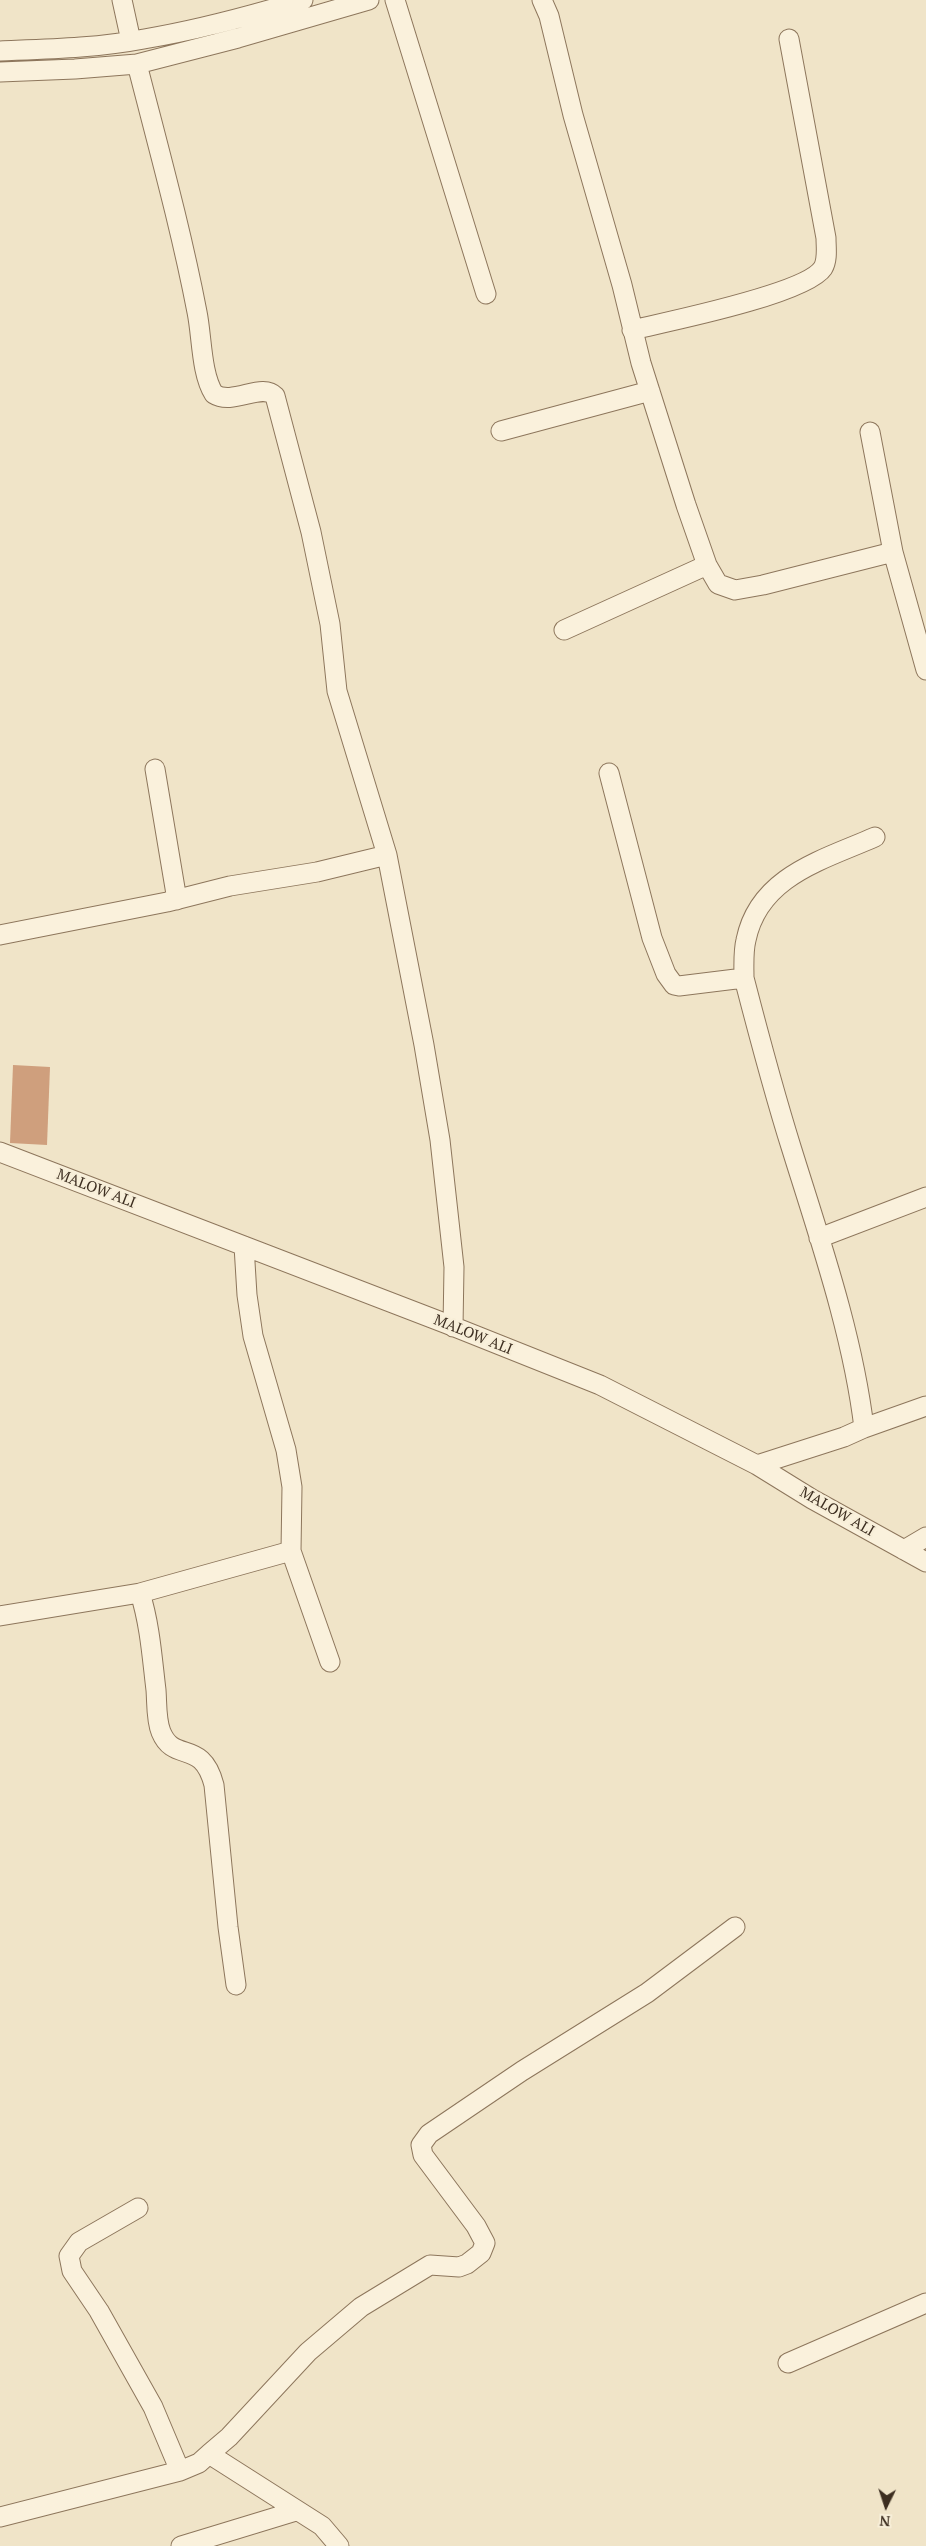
<!DOCTYPE html>
<style>
body{margin:0}
#map{position:relative;width:926px;height:2546px;overflow:hidden;background:#f0e4c8;font-family:"PT Serif",serif}
canvas{display:block}
.north{position:absolute;left:861px;top:2481px;width:50px;height:50px;-webkit-text-stroke:4px #f7eed8;paint-order:stroke;rotate:184deg;font-size:14px;font-weight:700;line-height:20px;text-align:center;color:#3d2e20}
.north::after{content:'';display:block;margin:auto;width:18px;height:22px;background:#3d2e20;clip-path:polygon(50% 0,100% 100%,50% 72%,0 100%)}
</style>
<div id="map">
<canvas width="926" height="2546"></canvas>
<div class="north">N</div>
</div>
<script>
const ctx = document.querySelector('canvas').getContext('2d');
ctx.lineJoin = 'round';
function fill(path, color) {
  ctx.fillStyle = color;
  ctx.fill(path, 'evenodd');
}
function trace(path, color, width, dash) {
  ctx.strokeStyle = color;
  ctx.lineWidth = width;
  ctx.lineCap = dash ? 'butt' : 'round';
  ctx.setLineDash(dash || []);
  ctx.stroke(path);
}
function drawText(font, color, halo, rows, align = 'center') {
  ctx.font = font + ' "PT Serif",serif';
  ctx.lineWidth = 4.5;
  ctx.setLineDash([]);
  ctx.textBaseline = 'middle';
  ctx.strokeStyle = halo;
  ctx.fillStyle = color;
  for (const [text, x, y, turn = 0] of rows) {
    ctx.save();
    ctx.translate(x, y);
    ctx.rotate((+turn || 0) * Math.PI / 180);
    ctx.textAlign = isNaN(turn) ? turn : align;
    if (halo) ctx.strokeText(text, 0, 0);
    ctx.fillText(text, 0, 0);
    ctx.restore();
  }
}
fill(new Path2D(`
 M13,1065L50,1067L47,1145L10,1143Z`), '#cf9f7d');
const minor = new Path2D(`
 M122,0L131,41
 M395,0L486,294
 M542,0L549,16L573,115L622,285L641,363L686,505L707,565L718,584L735,590L763,585L893,552L926,670
 M0,51C48,49 97,48 144,39C198,30 250,16 303,0
 M137,64C158,146 181,229 197,312C202,336 201,374 214,394C233,406 262,382 275,396L311,532L330,624L337,691L387,855L424,1045L440,1140L454,1267L453,1327
 M0,72L75,69L137,64L238,38L369,0
 M632,330C666,322 806,294 823,268C828,259 826,248 826,238L789,39
 M501,431L650,391
 M870,432L893,552
 M564,630L707,565
 M155,769L177,900
 M609,773L652,938L666,974L674,985L679,986L744,978C759,1036 774,1093 792,1150C820,1240 853,1335 864,1428L844,1437L757,1465
 M0,935L167,902L230,886L317,872L387,855
 M744,978C744,966 743,952 746,940C759,876 823,860 875,837
 M0,1152L447,1324L600,1385L757,1465L812,1499L926,1562
 M819,1238L926,1197
 M864,1428L926,1406
 M904,1550L926,1537
 M291,1551L330,1662
 M140,1593C150,1625 152,1657 156,1690C157,1703 156,1720 161,1732C174,1764 202,1738 214,1785L228,1927L236,1985
 M0,1616L140,1593L291,1551L292,1487L286,1450L253,1336L247,1295L244,1246
 M138,2208L79,2242L69,2256L72,2271L99,2311L153,2407L180,2471
 M788,2363L926,2303
 M209,2454L229,2437L308,2352L361,2307L430,2265L459,2267L467,2264L481,2253L485,2243L476,2226L423,2155L421,2145L429,2134L522,2071L647,1993L735,1927
 M0,2517L180,2471L199,2463L209,2454L322,2526L339,2546
 M181,2546L296,2511`);
trace(minor, '#8d765c', 21);
trace(minor, '#faf1dc', 19);
drawText('15px', '#3d2e20', '#f7eed8', [
 ["MALOW ALI",96,1189,21],
 ["MALOW ALI",473,1335,22],
 ["MALOW ALI",837,1512,30]
]);
</script>
